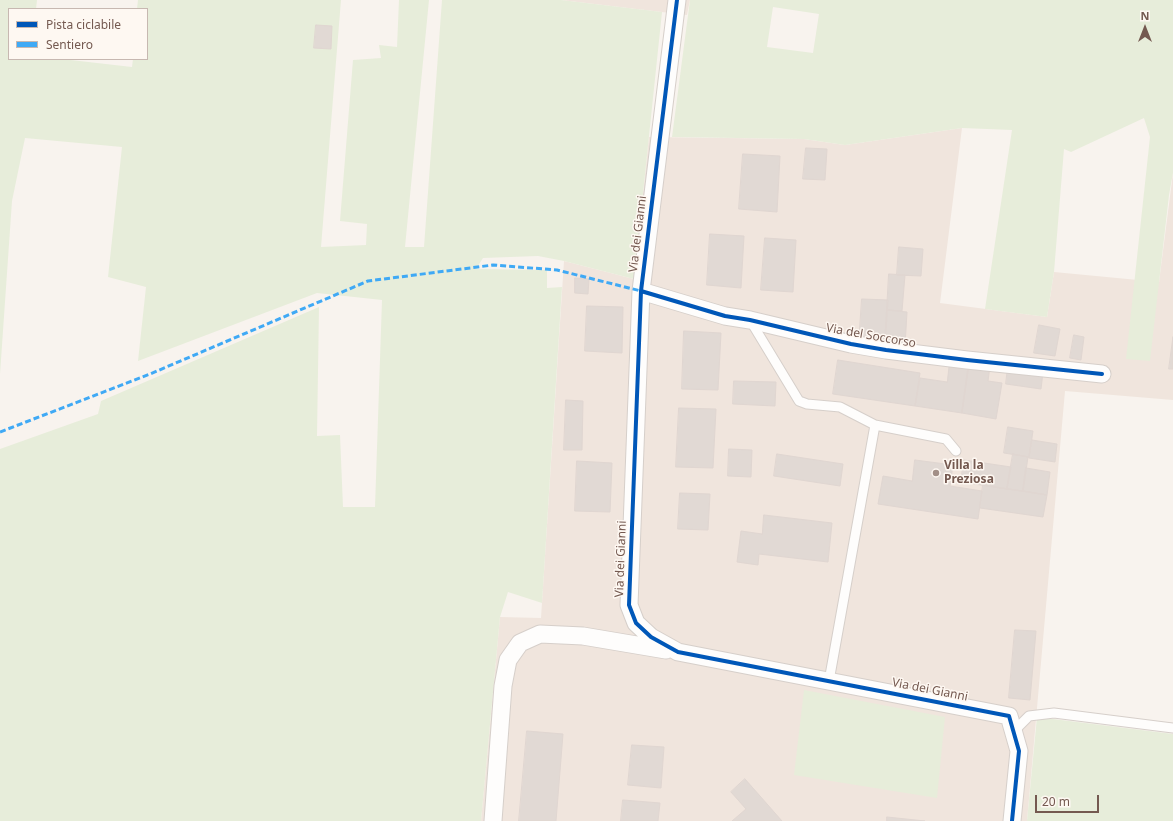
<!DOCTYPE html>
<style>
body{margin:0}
#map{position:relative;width:1173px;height:821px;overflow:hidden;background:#f8f3ee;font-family:"Noto Sans",sans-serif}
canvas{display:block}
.legend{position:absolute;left:8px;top:8px;width:140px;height:52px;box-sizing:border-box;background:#fef8f2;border:1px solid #c7b8b1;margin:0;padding:5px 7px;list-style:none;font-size:12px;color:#745950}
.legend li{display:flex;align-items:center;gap:8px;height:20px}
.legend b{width:20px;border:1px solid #c7b8b1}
.north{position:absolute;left:1125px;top:8px;width:40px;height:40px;-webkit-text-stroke:3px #fef8f2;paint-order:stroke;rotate:0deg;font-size:11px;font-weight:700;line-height:16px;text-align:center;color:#745950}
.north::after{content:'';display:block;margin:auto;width:14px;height:18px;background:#745950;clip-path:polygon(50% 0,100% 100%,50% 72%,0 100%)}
.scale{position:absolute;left:1035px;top:795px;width:64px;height:18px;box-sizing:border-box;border:2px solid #745950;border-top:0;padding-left:5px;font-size:12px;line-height:14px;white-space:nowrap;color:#745950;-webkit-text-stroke:3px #fef8f2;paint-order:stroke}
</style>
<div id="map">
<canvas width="1173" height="821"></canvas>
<ul class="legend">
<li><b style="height:5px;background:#0057b8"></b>Pista ciclabile</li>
<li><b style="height:5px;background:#3fa9f5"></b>Sentiero</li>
</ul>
<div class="north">N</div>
<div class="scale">20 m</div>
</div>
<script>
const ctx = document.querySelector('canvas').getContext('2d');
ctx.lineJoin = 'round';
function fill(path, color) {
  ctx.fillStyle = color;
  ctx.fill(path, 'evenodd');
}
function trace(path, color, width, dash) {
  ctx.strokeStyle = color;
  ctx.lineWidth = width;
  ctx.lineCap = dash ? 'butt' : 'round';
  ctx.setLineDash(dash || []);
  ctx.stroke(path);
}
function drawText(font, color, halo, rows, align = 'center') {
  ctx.font = font + ' "Noto Sans",sans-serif';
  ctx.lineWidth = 3;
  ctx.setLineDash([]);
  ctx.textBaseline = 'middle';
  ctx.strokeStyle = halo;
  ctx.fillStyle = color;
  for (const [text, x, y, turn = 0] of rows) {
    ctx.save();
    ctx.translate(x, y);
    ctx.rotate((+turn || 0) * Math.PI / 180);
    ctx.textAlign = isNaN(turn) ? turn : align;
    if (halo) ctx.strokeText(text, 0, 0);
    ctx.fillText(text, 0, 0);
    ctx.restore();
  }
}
fill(new Path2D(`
 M561,0H690L687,15Z
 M962,128L940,303L1047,317L1054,272L1159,282L1173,173V400L1065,391L1027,821H481L500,617L541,618L564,261L634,279L649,137L804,139L845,145Z`), '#f0e5dd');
fill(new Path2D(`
 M0,0H37L36,9H9V59H62L132,67L133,59H147V9H137L138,0H341L321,247L366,245L367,224L340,221L353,60L381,58L379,45L397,47L399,0H429L405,247H424L442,0H561L662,12L634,279L564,261L538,256L483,258L476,269L547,270V288L562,287L542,603L508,592L500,617L481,821H0V449L98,414L101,401L319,307L317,436L340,435L343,507H375L382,300L317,293L138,361L146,287L108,277L122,147L25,138L12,201L0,374Z
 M690,0H1173V173L1169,195L1150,361L1126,359L1150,137L1144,118L1071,152L1064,149L1054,272L1047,317L985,309L1012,130L962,128L845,145L804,139L672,137ZM773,7L819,14L813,53L767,47Z
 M804,690L945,717L937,798L794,775Z
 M1037,717L1173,734V821H1027Z`), '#e7edda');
const building = new Path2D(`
 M316,25L332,26L331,49L314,48Z
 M806,148L827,149L825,180L803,179Z
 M743,154L780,156L777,212L739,209Z
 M710,234L744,236L741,288L707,285Z
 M765,238L796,240L793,292L761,290Z
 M899,247L923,249L921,276L897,275Z
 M889,274L905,275L902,311L887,310Z
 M575,278L589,279L588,294L575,293Z
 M862,299L888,300L885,344L859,343Z
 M587,306L623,307L622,353L585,351Z
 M887,310L907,312L905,346L885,344Z
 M1039,325L1060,329L1055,356L1034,353Z
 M684,331L721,333L718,390L682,389Z
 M1074,335L1084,337L1081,360L1070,358Z
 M1173,337V369H1169Z
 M838,360L920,373L915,406L833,394Z
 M950,361L969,364L962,413L915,406L920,378L947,382Z
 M969,363L990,366L988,381L1002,383L996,419L962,413Z
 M1008,367L1043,372L1041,389L1006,384Z
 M734,381L776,382L775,406L733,404Z
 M566,400L583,401L582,450H564Z
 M679,408L716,409L713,468L676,467Z
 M1008,427L1033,431L1029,457L1004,453Z
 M1032,440L1057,444L1055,462L1029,458Z
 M729,449L752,450L751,477L728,476Z
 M777,454L843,464L840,486L774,476Z
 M1013,454L1028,457L1023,491L1007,489Z
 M915,460L953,465L950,486L982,491L978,519L878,504L883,476L912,481Z
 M964,460L1011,467L1007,489L961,482Z
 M577,461L612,463L610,512L575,511Z
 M1026,468L1050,472L1047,495L1023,491Z
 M983,485L1047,495L1043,517L980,508Z
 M680,493L710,494L708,530L678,529Z
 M764,515L832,523L828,562L759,554L758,565L737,562L741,531L762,534Z
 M1015,630L1036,631L1030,700L1009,698Z
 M527,731L563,734L556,821H519Z
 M632,745L664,747L661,788L628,785Z
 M745,779L760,796L782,821H732L746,809L731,792Z
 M623,800L660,803L658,821H621Z
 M887,817L925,821H887Z`);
fill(building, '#e1d9d4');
trace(building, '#e0d6d1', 1);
const service = new Path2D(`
 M750,320L799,401L807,404L840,407L875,425L946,439L956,451
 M829,681L875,425
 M1014,731L1029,716L1054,713L1173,728`);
const minor = new Path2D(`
 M677,0L641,291L629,605L636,623L651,637L678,652L1009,716L1019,751L1012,821
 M641,291L725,316L750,320L851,344L886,350L967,360L1102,374
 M493,821L503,686L508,660L520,643L540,634L583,636L666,650`);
trace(service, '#d6cfca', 11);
trace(minor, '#d6cfca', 19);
trace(service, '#fefdfc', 9);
trace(minor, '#fefdfc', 17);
trace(new Path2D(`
 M0,432L150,374L368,281L493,265L557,270L641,291`), '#3fa9f5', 3, [6, 3]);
trace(new Path2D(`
 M677,0L641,291L629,605L636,623L651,637L678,652L1009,716L1019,751L1012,821
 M641,291L725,316L750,320L851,344L886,350L967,360L1102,374`), '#0057b8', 4);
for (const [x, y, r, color] of [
 [936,473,4,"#a28f87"]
]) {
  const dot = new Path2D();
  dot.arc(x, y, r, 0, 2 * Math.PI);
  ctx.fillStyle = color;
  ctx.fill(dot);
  trace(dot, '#fef8f2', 1.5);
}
drawText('12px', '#745950', '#fef8f2', [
 ["Via dei Gianni",638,234,-83],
 ["Via del Soccorso",871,336,10],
 ["Via dei Gianni",621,559,-88],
 ["Via dei Gianni",930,690,11]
]);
drawText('bold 12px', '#745950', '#fef8f2', [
 ["Villa la",944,466],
 ["Preziosa",944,480]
], 'left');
</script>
